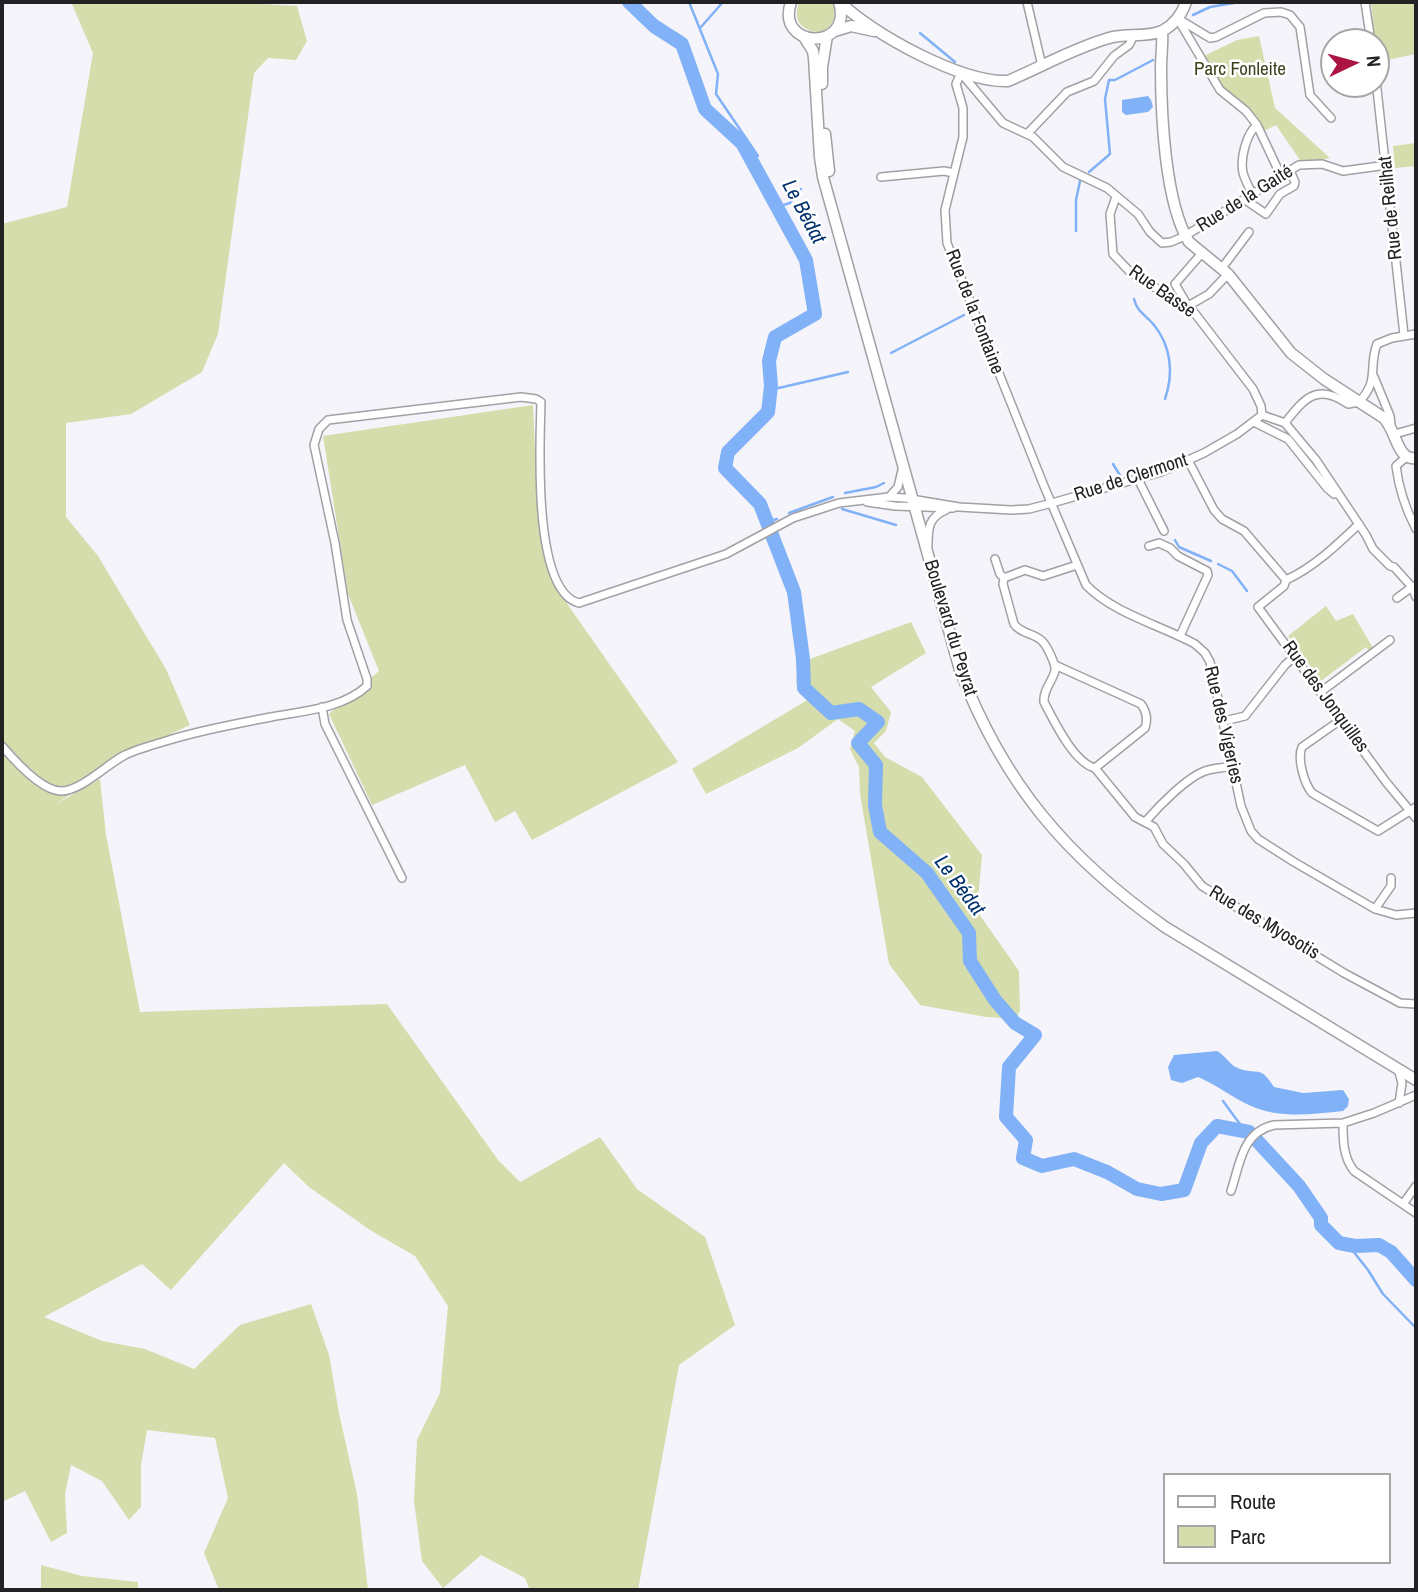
<!DOCTYPE html>
<meta charset="utf-8">
<style>
body{margin:0}
#map{position:relative;width:1418px;height:1592px;overflow:hidden;background:#f5f4fa;font-family:"Archivo Narrow",sans-serif}
canvas{display:block}
.frame{position:absolute;inset:0;border:4px solid #222123;pointer-events:none}
.legend{position:absolute;left:1163px;top:1473px;width:228px;height:91px;box-sizing:border-box;background:#fff;border:2px solid #a7a6a7;margin:0;padding:9px 12px;list-style:none;font-size:21px;color:#222123}
.legend li{display:flex;align-items:center;gap:14px;height:35px}
.legend b{width:35px;border:2px solid #a7a6a7}
.north{position:absolute;left:1320px;top:28px;width:70px;height:70px;box-sizing:border-box;background:#fff;border:2px solid #a7a6a7;border-radius:50%;rotate:85deg;font-size:19px;font-weight:700;line-height:28px;text-align:center;color:#222123}
.north::after{content:'';display:block;margin:auto;width:24px;height:32px;background:#a91442;clip-path:polygon(50% 0,100% 100%,50% 72%,0 100%)}
</style>
<div id="map">
<canvas width="1418" height="1592"></canvas>
<div class="frame"></div>
<ul class="legend">
<li><b style="height:9px;background:#fff"></b>Route</li>
<li><b style="height:19px;background:#d4ddab"></b>Parc</li>
</ul>
<div class="north">N</div>
</div>
<script>
const ctx = document.querySelector('canvas').getContext('2d');
ctx.lineJoin = 'round';
function fill(path, color) {
  ctx.fillStyle = color;
  ctx.fill(path, 'evenodd');
}
function trace(path, color, width, dash) {
  ctx.strokeStyle = color;
  ctx.lineWidth = width;
  ctx.lineCap = dash ? 'butt' : 'round';
  ctx.setLineDash(dash || []);
  ctx.stroke(path);
}
function drawText(font, color, halo, rows, align = 'center') {
  ctx.font = font + ' "Archivo Narrow",sans-serif';
  ctx.lineWidth = 5;
  ctx.setLineDash([]);
  ctx.textBaseline = 'middle';
  ctx.strokeStyle = halo;
  ctx.fillStyle = color;
  for (const [text, x, y, turn = 0] of rows) {
    ctx.save();
    ctx.translate(x, y);
    ctx.rotate((+turn || 0) * Math.PI / 180);
    ctx.textAlign = isNaN(turn) ? turn : align;
    if (halo) ctx.strokeText(text, 0, 0);
    ctx.fillText(text, 0, 0);
    ctx.restore();
  }
}
fill(new Path2D(`
 M71,2H225L297,6L307,41L296,60L268,58L254,73L218,334L202,372L131,414L66,423V517L98,556L166,669L190,725L126,755L56,804L100,779L106,835L140,1012L387,1004L498,1160L520,1182L600,1137L637,1189L705,1237L735,1325L679,1365L638,1590H530L525,1578L481,1555L443,1588L422,1561L414,1501L417,1440L440,1393L448,1306L415,1256L370,1230L309,1187L284,1163L171,1290L142,1264L44,1317L102,1341L145,1349L194,1369L240,1325L311,1304L329,1355L339,1413L357,1494L368,1590H219L204,1553L228,1498L215,1438L147,1430L141,1465V1507L129,1520L102,1481L71,1465L65,1494L67,1533L51,1542L25,1491L2,1502V224L67,207L93,53Z
 M799,2H832C838,16 833,28 819,32C800,31 793,19 799,2Z
 M1371,2H1416V54L1377,62Z
 M1259,36L1275,108L1330,158L1302,163L1276,125L1264,131L1221,89L1202,57L1237,40Z
 M1416,143V166L1395,168L1393,146Z
 M533,405L538,518L550,568L568,605L678,762L532,840L515,811L495,822L465,765L372,805L329,714L379,671L348,594L323,436Z
 M1326,606L1336,621L1353,614L1373,648L1369,651L1366,647L1321,681L1288,636Z
 M911,622L926,653L871,687L891,712L886,731L874,743L885,757L922,777L982,855L977,911L1019,971L1020,1010L1016,1019L986,1017L920,1005L889,964L860,794L859,767L850,749L855,731L838,719L798,748L706,794L692,769L809,699L796,682L799,663Z
 M41,1565L82,1576L138,1582V1590H41Z`), '#d4ddab');
fill(new Path2D(`
 M1148,96L1151,100L1153,107L1148,112L1126,115L1122,112V100Z
 M1217,1051C1226,1056 1230,1066 1240,1069C1259,1075 1260,1065 1274,1087L1303,1093L1343,1090L1349,1099L1348,1106L1343,1111C1313,1114 1280,1119 1251,1106C1233,1098 1217,1085 1198,1077L1182,1083L1171,1080L1168,1067L1174,1055Z`), '#81b1f6');
trace(new Path2D(`
 M689,2L718,74L716,94L758,156
 M1193,15L1210,7L1240,2
 M701,27L723,2
 M920,33L955,62
 M1089,172L1110,154L1105,99L1109,80H1115L1153,60
 M777,207L790,203L801,189
 M1076,231V200L1080,181
 M1134,299C1137,312 1146,315 1154,325C1171,346 1174,373 1165,399
 M891,353L964,315
 M770,390L848,372
 M1113,464L1121,477
 M845,493L876,487L884,483
 M842,509L896,525
 M789,513L833,497
 M1160,516L1167,528
 M773,528L770,521L777,519
 M1175,540L1179,547L1211,561
 M1218,564L1232,571L1247,591
 M1223,1101L1245,1131
 M1349,1246L1368,1270L1383,1294L1416,1328`), '#81b1f6', 2.5);
trace(new Path2D(`
 M629,2L654,26L682,44L705,109L742,143L806,260L815,314L775,337L769,361L771,386L768,412L728,452L725,468L760,504L794,592L803,659L804,688L831,713L859,709L878,722L858,743L876,765L875,805L880,832L927,873L969,933L970,961L995,1000L1015,1023L1035,1035L1009,1067L1006,1117L1026,1140L1023,1158L1042,1166L1074,1159L1107,1172L1137,1189L1161,1194L1184,1190L1201,1143L1217,1126L1249,1132L1299,1186L1321,1218V1225L1339,1243L1355,1246L1379,1245L1391,1252L1416,1280`), '#81b1f6', 14);
const street = new Path2D(`
 M1027,2L1042,66
 M1365,2L1371,42
 M1177,18L1210,38L1216,37L1264,13L1281,12L1290,15L1300,27L1310,95L1331,118
 M1179,21L1220,90L1246,111L1257,125L1281,176
 M1376,80L1404,335
 M1028,133L1067,92L1094,81L1114,56L1129,45L1134,35
 M1387,165L1343,171L1322,164L1299,165L1185,236L1171,242L1162,243L1150,232L1138,214L1107,188L1063,167L1033,137L1003,123L961,73L956,84L963,108V137L945,210L947,243L1044,486L1086,585C1113,613 1160,625 1195,644L1205,653L1210,662L1241,806L1251,831L1258,839L1294,862L1375,909L1396,915L1416,913
 M881,177L944,171L954,173
 M1252,194C1249,187 1245,180 1243,173C1240,159 1246,134 1257,125
 M1116,197L1110,214L1113,254L1130,272L1193,311L1253,389L1261,406L1262,415
 M1244,199L1266,214L1280,194L1294,186L1295,182L1290,171
 M1202,253L1175,284L1188,306L1209,294L1228,274
 M1222,268L1249,232
 M1374,377L1390,416L1391,425
 M1254,422L1288,439L1327,488L1334,494H1338
 M1285,423L1316,460L1366,535L1373,549L1390,566L1394,567L1412,587L1416,586
 M1395,434L1416,428
 M1405,458L1396,466C1399,490 1405,508 1416,529
 M1188,460L1214,510L1222,519L1244,531L1286,580
 M1138,479L1164,531
 M889,497L898,487L903,466
 M867,502L895,506L953,508
 M928,545C928,527 929,517 946,510
 M1149,546L1159,543L1170,548L1178,556L1207,571L1208,575L1180,636
 M995,559L1000,574L1004,578
 M1077,565L1043,576L1025,570L1004,578L1003,584L1014,624C1021,634 1034,633 1042,641C1047,646 1056,664 1055,671C1052,682 1043,690 1044,702C1054,721 1074,763 1095,768L1135,817L1154,827L1163,844L1184,864L1202,886L1344,973L1400,1003L1416,1004
 M1286,580L1284,586L1258,607L1386,782L1416,818
 M1286,580C1314,567 1337,545 1359,524
 M1397,598L1412,587L1416,597
 M1055,665L1141,704C1147,712 1148,719 1145,728L1095,768
 M1322,691L1390,640
 M322,707L325,724L402,878
 M1342,719L1302,747C1297,759 1304,783 1312,793L1378,831L1416,807
 M1224,721L1245,716L1285,665L1295,656
 M2,746C14,760 41,790 60,791C80,792 107,764 125,755C138,749 152,745 166,741C200,730 236,724 271,717C302,711 342,709 367,686V679L347,620L335,543L314,445L319,429L328,420L521,397L536,399L541,402C540,442 532,591 579,603L726,554L793,518L839,503L889,497L905,498L959,507L1011,510L1029,509L1052,503L1161,472L1204,453L1237,434L1262,415L1285,423C1305,397 1318,383 1348,404L1359,402C1380,380 1368,368 1377,344L1392,338L1416,334
 M1146,821C1159,806 1186,778 1205,771C1214,768 1224,768 1232,766
 M1375,909L1391,886V878
 M1398,1069L1402,1083L1399,1103
 M1343,1123C1343,1140 1343,1157 1354,1171L1416,1213
 M1231,1191C1240,1164 1242,1132 1274,1125L1343,1123L1374,1113L1416,1095
 M1403,1204L1416,1186`);
const secondary = new Path2D(`
 M791,2C775,50 854,51 839,2
 M840,2C872,34 962,83 1008,81C1041,67 1074,48 1109,38C1126,33 1146,38 1162,31C1174,25 1182,14 1186,2
 M835,31L851,26L874,31
 M1162,31C1163,43 1161,56 1161,68C1161,115 1165,203 1189,242L1228,274L1291,353L1324,379L1384,418C1397,432 1397,461 1416,458
 M804,37L813,51L814,58L820,157L823,177L960,670C1004,784 1066,857 1165,927L1416,1080
 M822,84V67L827,36
 M825,134L829,171`);
trace(street, '#a1a0a5', 10);
trace(secondary, '#a1a0a5', 13);
trace(street, '#fff', 7);
trace(secondary, '#fff', 10);
drawText('19px', '#3c411c', '#fff', [
 ["Parc Fonleite",1240,70]
]);
drawText('19px', '#222123', '#fff', [
 ["Rue de la Gaité",1245,199,-32],
 ["Rue de Reilhat",1391,208,-96],
 ["Rue Basse",1162,292,35],
 ["Rue de la Fontaine",974,312,69],
 ["Rue de Clermont",1131,478,-18],
 ["Boulevard du Peyrat",950,628,73],
 ["Rue des Jonquilles",1325,697,54],
 ["Rue des Vigeries",1223,725,77],
 ["Rue des Myosotis",1264,923,31]
]);
drawText('italic 21px', '#02326d', '#fff', [
 ["Le Bédat",803,212,62],
 ["Le Bédat",959,886,53]
]);
</script>
